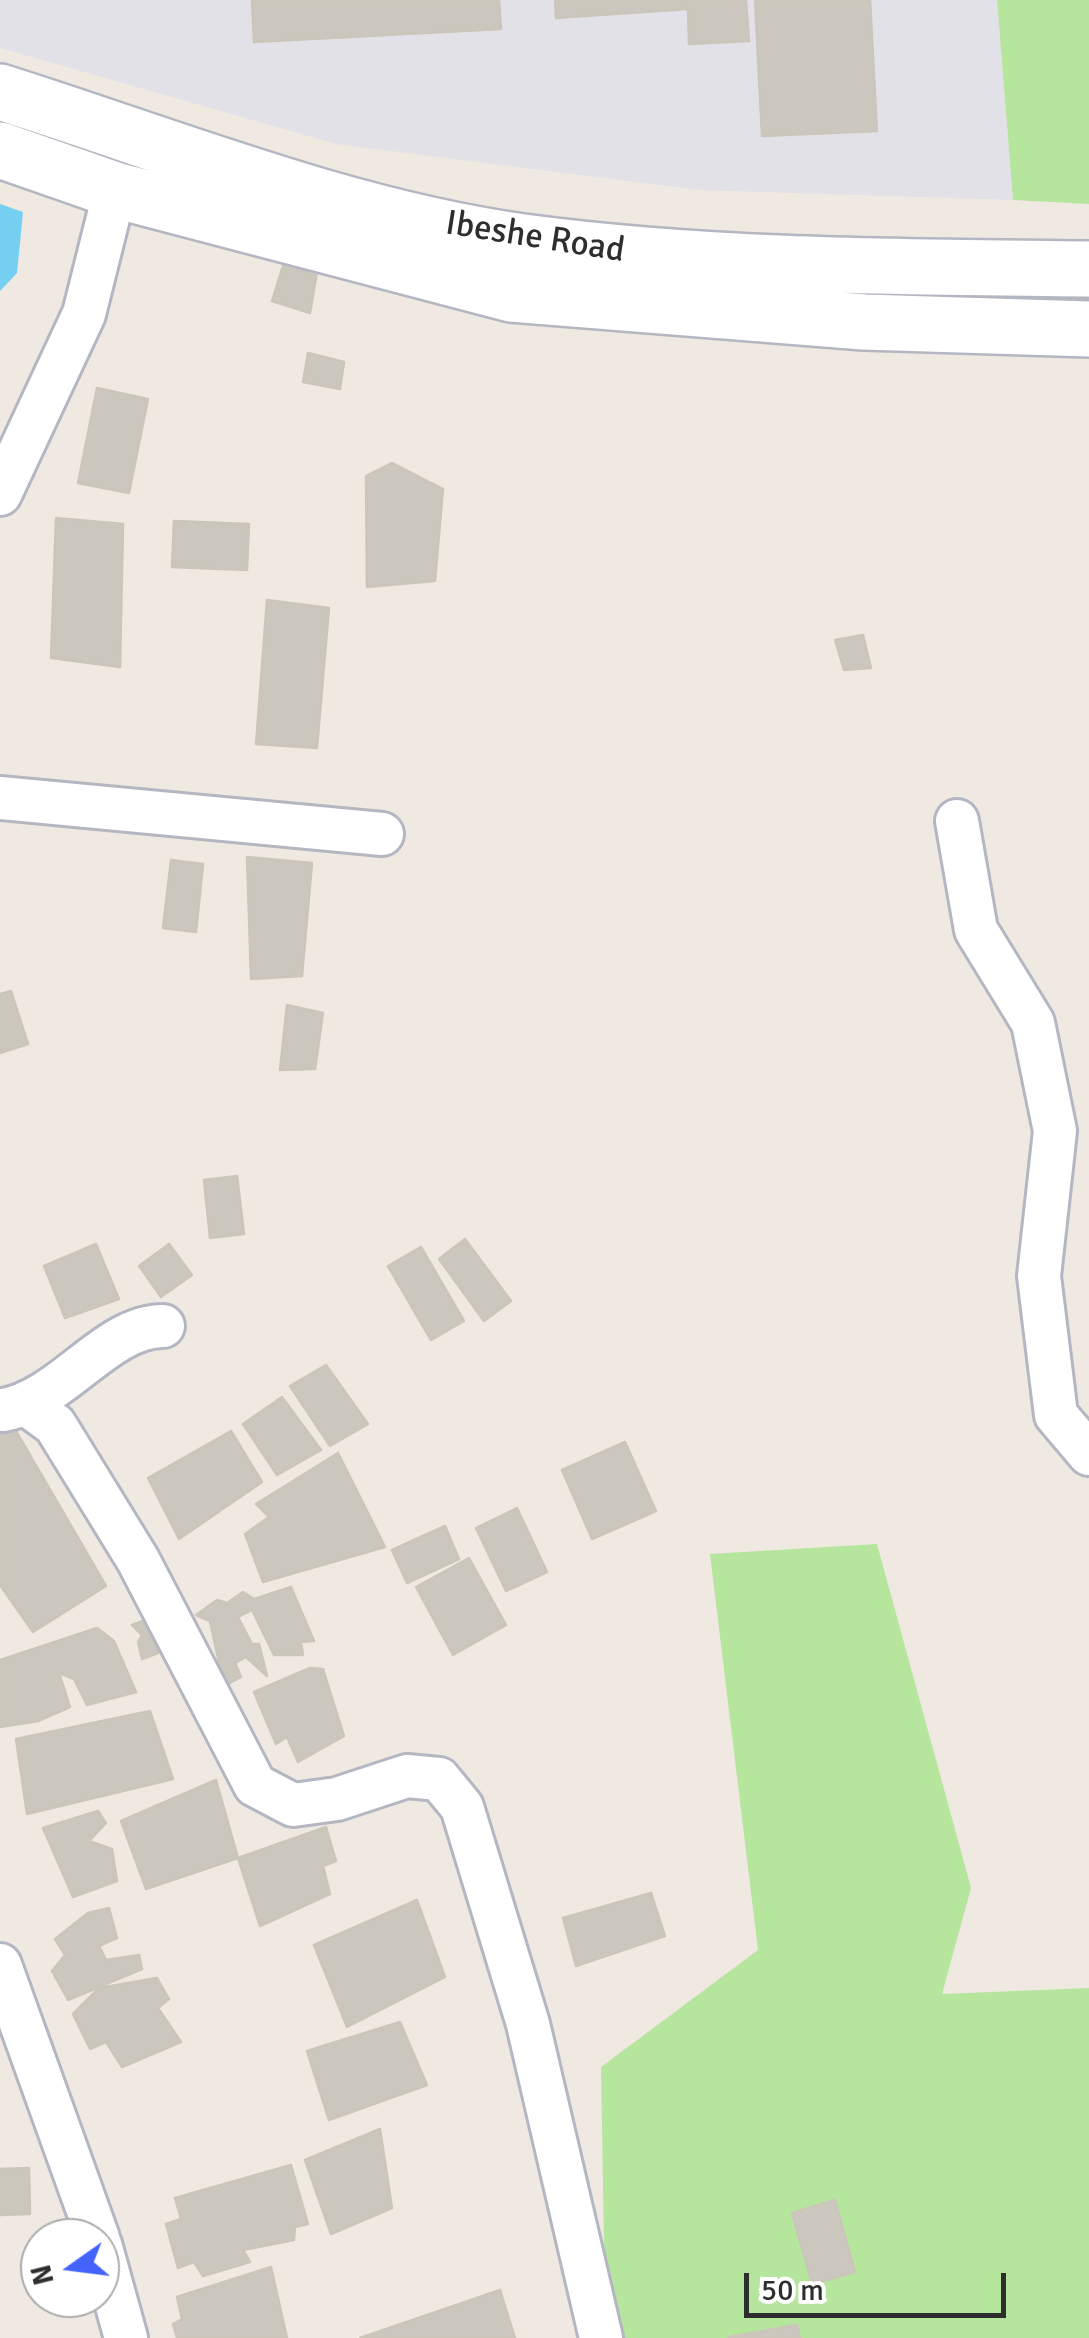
<!DOCTYPE html>
<style>
body{margin:0}
#map{position:relative;width:1089px;height:2338px;overflow:hidden;background:#efe9e1;font-family:Signika,sans-serif}
canvas{display:block}
.north{position:absolute;left:20px;top:2218px;width:100px;height:100px;box-sizing:border-box;background:#fff;border:2px solid #ababab;border-radius:50%;rotate:256deg;font-size:28px;font-weight:700;line-height:40px;text-align:center;color:#2e2e2e}
.north::after{content:'';display:block;margin:auto;width:35px;height:45px;background:#4264fb;clip-path:polygon(50% 0,100% 100%,50% 72%,0 100%)}
.scale{position:absolute;left:744px;top:2273px;width:262px;height:45px;box-sizing:border-box;border:5px solid #2e2e2e;border-top:0;padding-left:12px;font-size:30px;line-height:35px;white-space:nowrap;color:#2e2e2e;-webkit-text-stroke:8px #fff;paint-order:stroke}
</style>
<div id="map">
<canvas width="1089" height="2338"></canvas>
<div class="north">N</div>
<div class="scale">50 m</div>
</div>
<script>
const ctx = document.querySelector('canvas').getContext('2d');
ctx.lineJoin = 'round';
function fill(path, color) {
  ctx.fillStyle = color;
  ctx.fill(path, 'evenodd');
}
function trace(path, color, width, dash) {
  ctx.strokeStyle = color;
  ctx.lineWidth = width;
  ctx.lineCap = dash ? 'butt' : 'round';
  ctx.setLineDash(dash || []);
  ctx.stroke(path);
}
function drawText(font, color, halo, rows, align = 'center') {
  ctx.font = font + ' Signika,sans-serif';
  ctx.lineWidth = 8;
  ctx.setLineDash([]);
  ctx.textBaseline = 'middle';
  ctx.strokeStyle = halo;
  ctx.fillStyle = color;
  for (const [text, x, y, turn = 0] of rows) {
    ctx.save();
    ctx.translate(x, y);
    ctx.rotate((+turn || 0) * Math.PI / 180);
    ctx.textAlign = isNaN(turn) ? turn : align;
    if (halo) ctx.strokeText(text, 0, 0);
    ctx.fillText(text, 0, 0);
    ctx.restore();
  }
}
fill(new Path2D(`
 M0,0H997L1013,200L699,190L336,144L0,48Z`), '#e3e1e8');
fill(new Path2D(`
 M997,0H1089V204L1013,200Z
 M877,1544L971,1888L942,1994L1089,1988V2338H615L604,2243L601,2067L758,1950L710,1554Z`), '#b6e59e');
fill(new Path2D(`
 M0,204L23,212L17,273L0,291Z`), '#75cff0');
const building = new Path2D(`
 M252,0H499L501,29L254,42Z
 M555,0H746L749,41L689,44L688,9L556,18Z
 M755,0H870L877,131L762,136Z
 M283,266L317,272L310,313L272,301Z
 M308,353L344,362L340,389L303,382Z
 M97,388L148,399L129,493L78,483Z
 M392,463L443,489L435,581L367,587L366,476Z
 M56,518L123,524L120,667L51,658Z
 M174,521L249,524L247,570L172,567Z
 M267,600L329,608L317,748L256,744Z
 M863,635L871,668L844,670L835,640Z
 M247,857L312,863L302,976L251,979Z
 M171,860L203,864L196,932L163,928Z
 M11,991L28,1044L0,1053V994Z
 M287,1005L323,1013L315,1069L280,1070Z
 M237,1176L244,1234L210,1238L204,1180Z
 M465,1239L511,1301L484,1321L439,1259Z
 M96,1244L119,1299L65,1318L44,1266Z
 M169,1244L192,1275L161,1297L139,1266Z
 M421,1247L464,1321L431,1340L388,1266Z
 M326,1365L368,1424L330,1446L290,1386Z
 M282,1397L321,1450L277,1475L243,1424Z
 M13,1426L106,1586L33,1632L0,1585V1434Z
 M231,1431L262,1482L179,1539L148,1478Z
 M625,1442L656,1511L592,1539L562,1470Z
 M338,1453L385,1547L263,1582L245,1534L269,1517L256,1504Z
 M517,1508L547,1572L506,1591L476,1528Z
 M445,1526L459,1559L407,1583L392,1550Z
 M469,1558L506,1625L453,1655L416,1587Z
 M291,1587L314,1641L301,1642L303,1655H274L252,1610L238,1617L252,1644H259L267,1676L246,1657L235,1663L241,1677L224,1686L210,1621L196,1615L217,1600L227,1603L243,1592L254,1599Z
 M154,1617L158,1653L142,1659L138,1642L142,1635L132,1625Z
 M97,1628L114,1641L136,1692L87,1705L74,1679L59,1673L70,1707L38,1721L0,1727V1660Z
 M310,1668L323,1669L344,1736L298,1762L287,1737L276,1744L254,1692Z
 M150,1711L173,1779L27,1814L16,1739Z
 M216,1780L238,1858L146,1889L121,1821Z
 M98,1811L106,1823L89,1841L112,1849L117,1881L73,1897L43,1828Z
 M326,1827L336,1861L323,1866L330,1894L260,1926L238,1858Z
 M651,1893L665,1936L576,1966L563,1918Z
 M417,1900L445,1977L347,2027L314,1945Z
 M109,1908L117,1938L99,1946L106,1960L139,1955L142,1969L68,2000L52,1971L65,1955L55,1939L88,1913Z
 M157,1978L169,1999L158,2008L181,2042L122,2067L106,2042L90,2049L73,2014L99,1988Z
 M400,2022L427,2085L329,2120L307,2051Z
 M380,2129L392,2208L331,2234L305,2160Z
 M291,2165L308,2224L295,2227L294,2240L243,2250L250,2262L203,2276L194,2262L178,2268L166,2224L181,2219L175,2198Z
 M29,2168L30,2214L0,2215V2169Z
 M835,2200L855,2272L812,2284L792,2213Z
 M271,2267L287,2338H177L173,2324L182,2319L177,2297Z
 M500,2290L515,2338H360Z
 M797,2325L800,2338H729V2337Z`);
fill(building, '#cbc7bf');
trace(building, '#cbc5ba', 2.5);
const minor = new Path2D(`
 M0,494L84,314L115,190
 M0,798L382,834
 M957,821L976,930L1033,1023L1055,1131L1039,1276L1056,1415L1089,1454
 M29,1406L55,1425L138,1560L255,1785L293,1805L337,1799L407,1776L439,1779L462,1807L528,2024L601,2338
 M3,1410C63,1400 106,1326 163,1326
 M0,1965L98,2238
 M100,2244L126,2338`);
const secondary = new Path2D(`
 M0,92C171,146 345,217 523,242C710,267 900,267 1089,269
 M0,150L115,190L511,294L864,322L1089,329`);
trace(minor, '#b4b7c1', 48);
trace(secondary, '#b4b7c1', 60);
trace(minor, '#fff', 42);
trace(secondary, '#fff', 55);
drawText('35px', '#2e2e2e', '#fff', [
 ["Ibeshe Road",535,238,9]
]);
</script>
